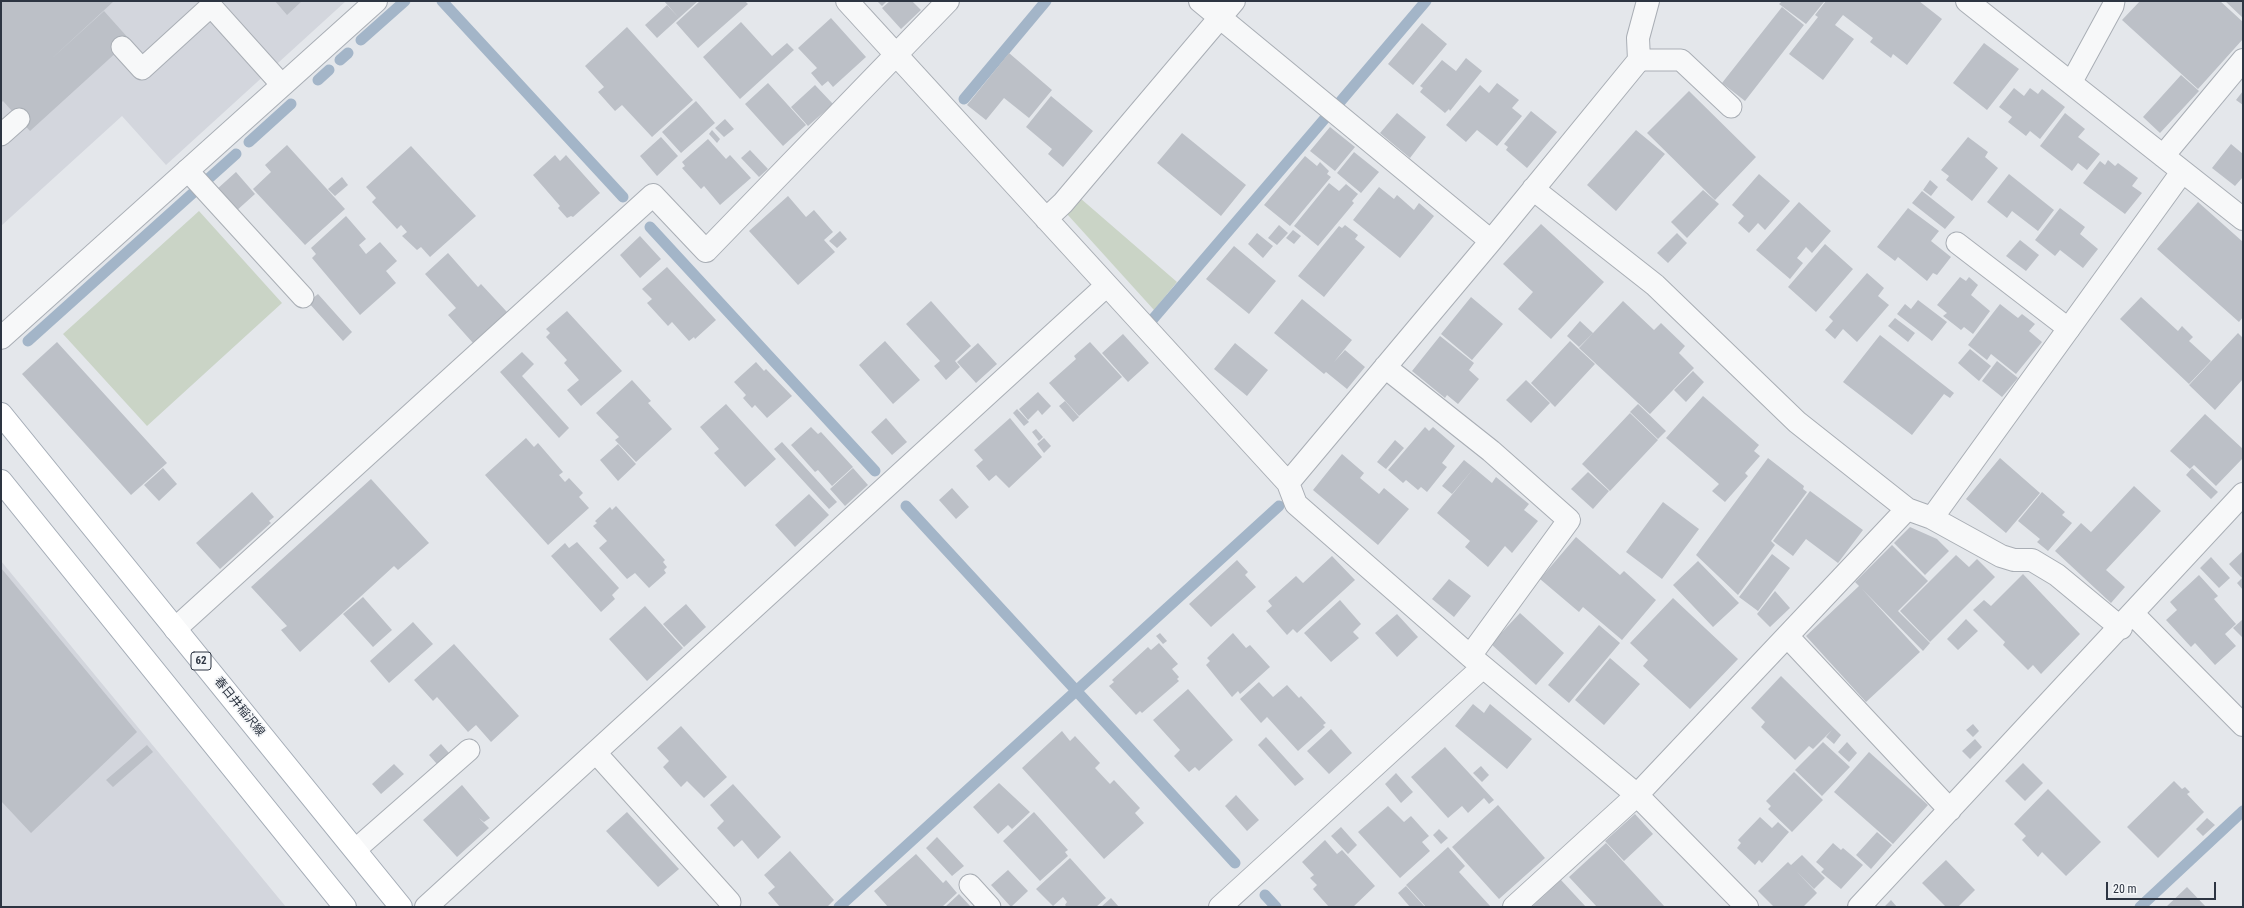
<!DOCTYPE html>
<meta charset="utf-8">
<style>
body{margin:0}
#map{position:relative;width:2244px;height:908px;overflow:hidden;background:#e4e7eb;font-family:"Roboto Condensed",sans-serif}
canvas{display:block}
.frame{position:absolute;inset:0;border:2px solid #2d3542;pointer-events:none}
.scale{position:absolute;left:2106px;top:882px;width:110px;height:18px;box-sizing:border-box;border:2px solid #2d3542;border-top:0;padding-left:5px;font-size:12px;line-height:14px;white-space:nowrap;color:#2d3542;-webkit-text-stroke:3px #f4f6f8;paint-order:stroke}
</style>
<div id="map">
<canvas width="2244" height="908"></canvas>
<div class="frame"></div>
<div class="scale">20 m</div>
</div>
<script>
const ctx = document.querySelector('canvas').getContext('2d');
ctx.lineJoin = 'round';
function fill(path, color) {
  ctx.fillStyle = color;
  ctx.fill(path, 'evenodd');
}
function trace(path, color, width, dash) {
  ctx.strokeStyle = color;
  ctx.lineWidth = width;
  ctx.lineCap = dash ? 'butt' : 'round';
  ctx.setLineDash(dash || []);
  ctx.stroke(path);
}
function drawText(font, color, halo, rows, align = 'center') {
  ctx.font = font + ' "Roboto Condensed","Noto Sans JP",sans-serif';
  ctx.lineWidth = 3.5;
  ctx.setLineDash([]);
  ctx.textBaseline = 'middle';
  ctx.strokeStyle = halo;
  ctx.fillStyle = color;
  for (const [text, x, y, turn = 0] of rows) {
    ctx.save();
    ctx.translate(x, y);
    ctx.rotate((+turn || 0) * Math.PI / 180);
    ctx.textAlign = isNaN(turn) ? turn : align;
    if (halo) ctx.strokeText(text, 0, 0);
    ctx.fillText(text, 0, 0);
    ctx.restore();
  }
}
fill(new Path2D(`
 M1,1H346L166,165L122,116L1,226Z
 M1,561L286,907H1Z`), '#d3d6dd');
fill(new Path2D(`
 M1080,198L1177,282L1154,310L1067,214Z
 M199,211L282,303L147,426L63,334Z`), '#cad4c6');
trace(new Path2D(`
 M442,1L623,197
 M361,40L405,1
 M340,60L348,53
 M318,80L329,70
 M964,99L1046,1
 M1340,102L1426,1
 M249,142L291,104
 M207,180L236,154
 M650,227L875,471
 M1153,319L1327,116
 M28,341L194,192
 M906,506L1235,863
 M1265,895L1276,907
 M839,907L1279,506
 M2140,907L2243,811`), '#a3b5c8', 11);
fill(new Path2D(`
 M1,1H114L49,61L104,11L130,40L30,131L3,101L1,103Z
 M275,1H302L287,15Z
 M664,1H698L679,18Z
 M700,1H745L748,4L698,48L676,23Z
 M877,1H887L882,6Z
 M890,1H912L921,10L901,29L882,8Z
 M1782,1H1822L1824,2L1806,24L1779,4Z
 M1826,1H1919L1942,19L1907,65L1893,54L1891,58L1870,42L1873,38L1843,15L1835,25L1854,39L1823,80L1789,54L1818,17L1815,15Z
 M2140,1H2220L2243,22V39L2198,89L2122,20Z
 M2225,1H2243V18Z
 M667,5L679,18L657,38L645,25Z
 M1782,7L1804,25L1745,101L1722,83Z
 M831,18L866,57L833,87L828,81L822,86L811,73L817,68L798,48Z
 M741,22L772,56L787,43L794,50L740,99L703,57Z
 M1422,23L1447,44L1413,85L1388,64Z
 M627,27L693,100L652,137L622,105L615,111L598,92L604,87L585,66Z
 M1984,43L2019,69L1987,110L1953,83Z
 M1009,53L1052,90L1029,118L1004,98L986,120L967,105Z
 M1466,58L1482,71L1450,111L1449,109L1445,113L1420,92L1423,88L1420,86L1442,60L1456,71Z
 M2181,75L2199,91L2160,133L2143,117Z
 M768,83L806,125L783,146L745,104Z
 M1497,83L1519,100L1512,108L1522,116L1497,146L1477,130L1466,142L1446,125L1480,85L1489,93Z
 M815,85L833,104L808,126L791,107Z
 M2014,88L2024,96L2030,88L2038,94L2042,89L2065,107L2040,139L2030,131L2026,136L2008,122L2012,117L1999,107Z
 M1689,91L1756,157L1715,200L1647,133Z
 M2243,91V105L2236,100Z
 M1051,96L1093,131L1063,167L1048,154L1052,149L1026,127Z
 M696,101L715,123L681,153L662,132Z
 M1531,111L1557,132L1527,168L1506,150L1508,147L1504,144Z
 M1397,113L1426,137L1410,158L1380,133Z
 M2065,113L2085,129L2078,137L2100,154L2087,170L2078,163L2072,171L2040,146Z
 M725,119L734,129L724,137L715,128Z
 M1330,127L1355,147L1335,171L1310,151Z
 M712,130L720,139L717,143L709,134Z
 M1636,130L1665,154L1616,211L1587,185Z
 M1182,133L1246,185L1221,216L1157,163Z
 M661,137L678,156L657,176L640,156Z
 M1968,137L1988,152L1985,157L1998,168L1972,201L1946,180L1949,176L1941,170Z
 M708,139L726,159L730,155L751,178L720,205L704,186L701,189L682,168L685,166L682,162Z
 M2231,144L2243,154V177L2235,186L2212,168Z
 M287,145L345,209L305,245L253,189L271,172L265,165Z
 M411,146L476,216L430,257L421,247L417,250L402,236L407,232L401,225L397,229L372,202L376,198L366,187Z
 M750,150L768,169L759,177L741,158Z
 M1354,152L1379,172L1361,193L1337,173Z
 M555,155L560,161L566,155L600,193L573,217L571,216L567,218L558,208L560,206L533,175Z
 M1305,156L1317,166L1320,162L1329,171L1327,174L1331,177L1290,226L1264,205Z
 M2108,160L2115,166L2118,163L2138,178L2132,186L2142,193L2125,214L2083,183L2100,161L2105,165Z
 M236,172L255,194L235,212L216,190Z
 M1759,174L1790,201L1765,230L1758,223L1749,233L1738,223L1744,216L1732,205Z
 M2009,174L2054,210L2038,231L2012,211L2007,218L1987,202Z
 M342,177L348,185L335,196L328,189Z
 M1930,180L1938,187L1931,196L1923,190Z
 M1329,183L1339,191L1346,184L1358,194L1352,201L1354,203L1318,246L1294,226Z
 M1379,187L1394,199L1397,195L1414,210L1419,203L1434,216L1400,258L1353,220Z
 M1703,190L1719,204L1687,238L1671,222Z
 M1922,191L1955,217L1945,229L1912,203Z
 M788,196L806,217L814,210L833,232L824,240L835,252L798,285L749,231Z
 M1799,202L1831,231L1812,253L1806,247L1797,258L1803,263L1790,279L1756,250Z
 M2198,202L2243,242V317L2239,322L2157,249Z
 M1908,208L1939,231L1931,241L1951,257L1937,275L1933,273L1927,281L1898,257L1895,261L1877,247Z
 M2060,208L2085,227L2080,234L2098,249L2083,268L2060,250L2055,256L2035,240Z
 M346,216L366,239L359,245L366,254L380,242L397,261L386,271L396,283L360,315L312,258L316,254L311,248Z
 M1541,224L1604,282L1551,339L1518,309L1533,292L1503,264Z
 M1279,225L1288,233L1277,245L1268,238Z
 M1345,225L1358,235L1355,239L1365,247L1324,297L1298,276L1339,226L1342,228Z
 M1293,230L1301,236L1294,244L1286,238Z
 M840,231L847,239L837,248L829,241Z
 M1257,233L1273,246L1263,258L1248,244Z
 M1677,233L1687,243L1668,263L1657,253Z
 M640,236L661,259L640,278L620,255Z
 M2020,240L2039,255L2026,271L2006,256Z
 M1825,244L1853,269L1816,312L1788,287Z
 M1234,246L1276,281L1249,314L1206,279Z
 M448,253L478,287L481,284L507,312L473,343L448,315L456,308L425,274Z
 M667,267L716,320L695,339L694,337L689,341L672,322L668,326L647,303L652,299L642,289Z
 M1867,273L1884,288L1878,296L1889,305L1857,342L1843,329L1835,339L1825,330L1833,321L1829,317Z
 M1960,277L1966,281L1969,277L1978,285L1971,295L1990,311L1973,334L1964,327L1961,330L1943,316L1947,313L1937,305Z
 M318,294L352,332L343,341L308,302Z
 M1471,297L1503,324L1472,360L1441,334Z
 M2141,297L2178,331L2182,326L2193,337L2189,341L2211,361L2189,384L2120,319Z
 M1302,299L1352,340L1334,362L1345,350L1365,367L1347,389L1326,372L1324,374L1274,333Z
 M1918,300L1947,322L1932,341L1897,314L1905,304L1911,309Z
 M931,301L971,346L955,361L960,367L946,380L934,366L940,361L906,324Z
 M1623,301L1654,330L1661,323L1685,346L1679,353L1694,368L1650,414L1579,348Z
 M2000,304L2018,318L2022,314L2035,324L2029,331L2042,342L2016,374L1991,354L1987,360L1968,345Z
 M567,311L622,371L581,406L567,390L579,380L564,363L567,360L546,337L550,333L546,329Z
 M1895,318L1915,333L1908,342L1888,326Z
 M1580,321L1593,333L1579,347L1567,336Z
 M2238,333L2243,338V379L2215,410L2189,385Z
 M1123,334L1149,363L1128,382L1102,353Z
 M1880,335L1954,393L1950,398L1944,394L1912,435L1843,382Z
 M1440,336L1474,363L1469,370L1479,379L1458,404L1447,395L1445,398L1412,371Z
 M885,341L920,380L893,404L859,365Z
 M1570,341L1595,364L1555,407L1531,383Z
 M57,342L167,463L131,495L22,374Z
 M1090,342L1122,377L1079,416L1049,383L1076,359L1074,356Z
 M978,343L997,364L976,383L957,362Z
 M1235,343L1268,370L1247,396L1214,369Z
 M1970,349L1991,366L1979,381L1958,363Z
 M522,352L534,364L522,376L569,428L559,438L500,372Z
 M1997,361L2018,378L2002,397L1982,381Z
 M756,362L764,371L766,369L792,396L767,418L755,405L752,408L743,398L746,395L734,382Z
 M1693,371L1704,382L1686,402L1674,390Z
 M632,380L651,401L648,403L672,429L636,462L615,440L619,437L596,413Z
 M1526,380L1550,403L1531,423L1506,400Z
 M1038,392L1051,406L1042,415L1038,410L1028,420L1019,409Z
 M1703,396L1759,445L1754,451L1760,456L1745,473L1748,476L1725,502L1712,491L1719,484L1666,438Z
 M1065,401L1079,417L1073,422L1059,406Z
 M726,404L776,459L745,487L714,453L719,449L700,427Z
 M1638,404L1666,431L1658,439L1630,412Z
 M1017,409L1029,422L1024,426L1013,413Z
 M1630,413L1658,440L1610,491L1582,464Z
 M2205,414L2243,449V458L2216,486L2194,465L2190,469L2170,451Z
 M886,418L907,442L892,455L871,432Z
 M1010,418L1042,457L1009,488L996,475L989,481L976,466L983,460L974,450Z
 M811,427L818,434L821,432L853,467L832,486L818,470L815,472L791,445Z
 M1425,427L1429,431L1433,427L1455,446L1442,463L1447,467L1427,492L1421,487L1418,490L1406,480L1403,483L1388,470Z
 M1036,429L1043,437L1039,441L1032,432Z
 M526,438L534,447L538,443L563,472L559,475L565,482L569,478L583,493L579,497L589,508L548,545L485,475Z
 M1044,438L1051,446L1044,453L1037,444Z
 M1395,440L1404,448L1386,469L1377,462Z
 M782,442L837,502L829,509L774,449Z
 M618,444L636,464L618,481L600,460Z
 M1342,454L1364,473L1360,478L1379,494L1384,488L1409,509L1378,545L1313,490Z
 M1768,458L1804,486L1803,489L1807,492L1771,541L1775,545L1738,595L1696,555Z
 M2000,458L2040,493L2006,533L1966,499Z
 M1464,460L1474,468L1452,494L1442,486Z
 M163,468L177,484L159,501L144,485Z
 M853,468L868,485L845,506L830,489Z
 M1474,468L1492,483L1496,477L1529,504L1524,510L1538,521L1512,553L1505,546L1488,567L1465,547L1470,541L1437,513Z
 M2192,468L2218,492L2211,499L2186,475Z
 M1588,472L1609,491L1593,509L1571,489Z
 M371,479L429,543L398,570L394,566L300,652L281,630L287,626L251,587Z
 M2134,486L2161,511L2106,570L2125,587L2111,603L2055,551L2081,523L2091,532Z
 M952,488L969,507L956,519L939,500Z
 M1810,491L1863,530L1838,563L1806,539L1793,556L1773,541Z
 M252,492L274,517L269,521L271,523L220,569L196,543Z
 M2042,492L2065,512L2062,515L2072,523L2048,551L2037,542L2040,539L2018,521Z
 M809,494L829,515L795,547L775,525Z
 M1663,502L1699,529L1662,579L1626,552Z
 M616,506L665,560L663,562L667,567L664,570L666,573L649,588L635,573L627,579L599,548L607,541L593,526L597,523L595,521L610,507L612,510Z
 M1910,527L1937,539L1949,551L1925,575L1894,543Z
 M1576,537L1620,575L1624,571L1656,600L1622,640L1583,607L1579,612L1540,579Z
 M577,542L619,588L612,595L615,599L601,612L551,556L565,543L569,548Z
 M1892,545L1928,581L1898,611L1930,643L1923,651L1862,589L1920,652L1866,702L1806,636L1859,586L1855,582Z
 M2243,551V590L2237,583L2242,578L2229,564Z
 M1772,554L1790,568L1758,611L1739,597Z
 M1956,555L1969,567L1977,559L1995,577L1930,642L1900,611Z
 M1332,556L1355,580L1297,633L1293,629L1287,635L1266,611L1272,606L1268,601L1296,576L1303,583Z
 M2211,557L2230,578L2219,588L2200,568Z
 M1237,560L1248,572L1245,575L1256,587L1211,627L1189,604Z
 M1698,561L1739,603L1713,627L1673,585Z
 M1,568L137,732L31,833L1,801Z
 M2023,574L2080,634L2041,674L2033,665L2028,670L2003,645L2005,642L1973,610L1984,600L1991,606Z
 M2199,575L2218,596L2214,599L2236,624L2225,634L2236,646L2215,665L2195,643L2191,647L2166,620L2177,610L2170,602Z
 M1449,579L1471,596L1454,617L1432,599Z
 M1775,591L1790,608L1770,627L1757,614Z
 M363,597L392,630L373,647L343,614Z
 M1673,598L1738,659L1690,709L1643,666L1648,660L1630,643Z
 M1340,600L1361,624L1353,632L1359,638L1331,662L1304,633Z
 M686,604L706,627L684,647L663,624Z
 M645,606L683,648L647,681L609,639Z
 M1520,613L1564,653L1536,685L1491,644Z
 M1397,614L1418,637L1397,657L1375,633Z
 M1966,619L1978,631L1958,650L1947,639Z
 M2242,620L2243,621V638L2233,628Z
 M413,622L433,644L389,683L370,661Z
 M1599,625L1620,643L1569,703L1548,685Z
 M1160,633L1167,641L1163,644L1156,636Z
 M1233,633L1246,648L1250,645L1270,667L1240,694L1238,691L1232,697L1206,665L1210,661L1207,658Z
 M1159,643L1178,664L1172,669L1179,677L1177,679L1179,681L1142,713L1140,711L1136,715L1109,686L1114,682L1112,680L1148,647L1151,650Z
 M454,644L519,716L491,742L476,725L468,732L437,697L433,701L414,680Z
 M1610,658L1640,684L1604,725L1575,700Z
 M1781,676L1841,735L1834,744L1826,737L1832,730L1813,749L1809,746L1795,760L1761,727L1765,722L1751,708Z
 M1259,682L1273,697L1287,685L1299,698L1301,696L1326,723L1323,725L1325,727L1298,751L1267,717L1261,723L1240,699Z
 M1188,689L1233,740L1199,771L1195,767L1189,772L1174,756L1180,750L1153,720Z
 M1473,704L1484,713L1490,704L1532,739L1507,769L1455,726Z
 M1973,724L1979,731L1973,737L1966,730Z
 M681,726L727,777L704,798L687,781L681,787L663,767L669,761L657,748Z
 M1331,729L1352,753L1329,774L1307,751Z
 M1062,731L1070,741L1075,736L1100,763L1095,768L1110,784L1114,780L1140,808L1135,813L1144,823L1104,859L1022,768Z
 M1266,737L1304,779L1295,786L1258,745Z
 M1975,739L1982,747L1970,759L1962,751Z
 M1823,742L1850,767L1822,796L1795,770Z
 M1847,742L1857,753L1849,762L1838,752Z
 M441,744L449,753L437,764L429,755Z
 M147,745L153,752L113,787L106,780Z
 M1445,747L1494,800L1489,804L1484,798L1468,813L1462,806L1448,818L1411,777Z
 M1869,752L1928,805L1893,844L1834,792Z
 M2023,763L2043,783L2025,801L2005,781Z
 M394,764L404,774L381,794L372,784Z
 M1481,766L1489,775L1482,782L1473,773Z
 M1794,772L1823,800L1792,832L1768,809L1771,806L1766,801Z
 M1396,773L1413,792L1401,803L1385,784Z
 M2174,781L2182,789L2185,787L2190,792L2187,794L2204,812L2158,858L2127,827Z
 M999,783L1030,812L1012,829L1008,825L998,834L973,807Z
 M733,784L781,837L758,859L742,840L734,847L717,828L724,821L710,805Z
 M462,785L490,818L484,822L479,818L489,828L457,857L423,820Z
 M2048,789L2101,842L2066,876L2042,852L2038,857L2022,840L2026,836L2014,824Z
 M1236,795L1259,820L1247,831L1225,806Z
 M1498,805L1545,858L1499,899L1452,847Z
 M1388,806L1404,822L1411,816L1429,836L1422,842L1430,851L1400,878L1358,832Z
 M627,812L679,869L658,887L606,831Z
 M1034,812L1068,850L1065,852L1068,856L1040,881L1003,841Z
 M1635,814L1653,834L1624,861L1605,841Z
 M1760,817L1772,828L1778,822L1789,832L1762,863L1759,860L1755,865L1737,848L1741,843L1738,840Z
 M2207,818L2215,825L2203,836L2196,829Z
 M1341,827L1357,845L1348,854L1331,836Z
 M1439,829L1448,838L1441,844L1433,835Z
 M1877,832L1892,845L1871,869L1856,855Z
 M937,837L964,866L952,876L926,848Z
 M1325,840L1337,854L1342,850L1375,886L1353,907H1329L1313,889L1317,885L1310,878L1314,875L1302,862Z
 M1606,843L1665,907H1597L1569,877Z
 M1833,843L1841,850L1843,848L1863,865L1841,889L1821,872L1824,869L1816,862Z
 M1448,847L1465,866L1459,872L1491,907H1426L1406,885Z
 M790,851L834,900L827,907H780L768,893L775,887L764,875Z
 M916,854L943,883L946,880L957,893L942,907H888L874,891Z
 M1802,855L1825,878L1814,889L1797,872L1817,893L1803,907H1774L1758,891L1788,862L1791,865Z
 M1070,858L1106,898L1096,907H1067L1065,905L1067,902L1063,897L1053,906L1036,889Z
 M1946,860L1975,890L1958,907H1946L1922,883Z
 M1008,870L1028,891L1011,907L991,885Z
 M1561,880L1586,907H1532Z
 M1406,886L1425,907H1410L1398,893Z
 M2187,887L2206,907H2166Z
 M959,894L971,907H945Z
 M1111,898L1119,907H1101Z
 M1891,900L1897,907H1884Z`), '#bcc0c7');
const lane = new Path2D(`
 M122,47L142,69L211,6L282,85
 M1639,60H1681L1731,107
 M2071,83L2113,6L2114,1
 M1,135L19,119
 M187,170L303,297
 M1957,243L2069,329
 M596,753L730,902
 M355,850L469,750
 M970,885L990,907`);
const street = new Path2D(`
 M847,1L1288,483L1296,504L1470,656L1637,795L1747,907
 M1200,1L1491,241
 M1967,1L2243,219
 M2163,156L2243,60
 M1533,189L1655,285L1797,422L1907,509L1932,518L2001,556L2014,560H2032L2057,575L2121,628
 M1046,219L1063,203L1234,1
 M1,338L376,1
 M1385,367L1491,451L1569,520L1470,656
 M1288,483L1491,241L1639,60L1638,38L1648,1
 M1932,518L2182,172
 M2133,614L2243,725
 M175,629L653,195L706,251L948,1
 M1787,636L1950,810
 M426,907L1106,286
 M1220,907L1483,667
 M1514,907L1637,795L1907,509
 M1859,907L2243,494`);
const primary = new Path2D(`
 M1,414L401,907
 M1,481L345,907`);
trace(lane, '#a9aeb5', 23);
trace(street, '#a9aeb5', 24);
trace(primary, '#a4acb6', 24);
trace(lane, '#f7f8f9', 21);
trace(street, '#f7f8f9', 22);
trace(primary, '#fff', 22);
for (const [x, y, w] of [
 [201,661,20]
]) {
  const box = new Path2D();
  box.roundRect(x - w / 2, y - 9, w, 18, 3);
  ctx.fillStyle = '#f4f6f8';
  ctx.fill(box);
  trace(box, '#2d3542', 1);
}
drawText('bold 11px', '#2d3542', null, [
 ["62",201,661]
]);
drawText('12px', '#2d3542', '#f4f6f8', [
 ["春日井稲沢線",239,707,51]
]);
</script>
